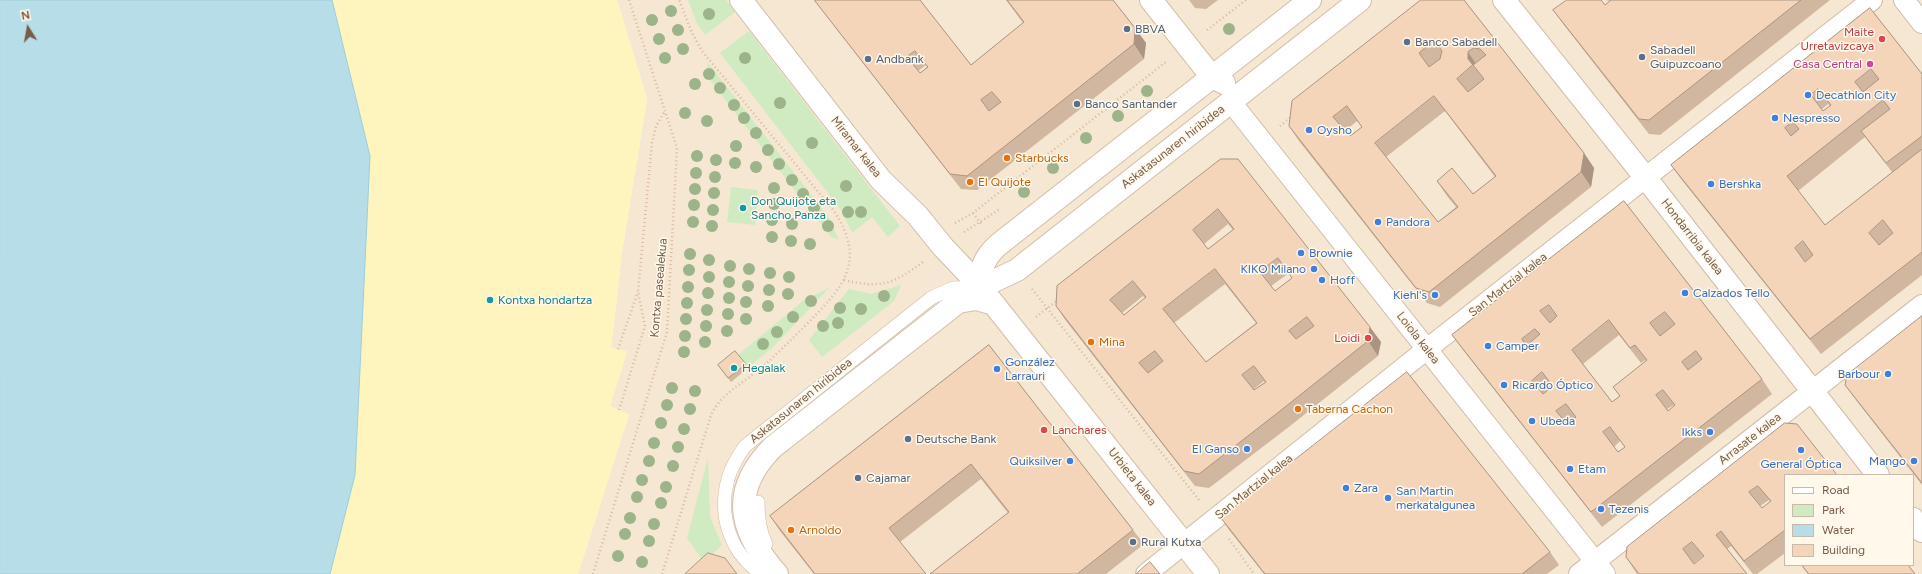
<!DOCTYPE html>
<meta charset="utf-8">
<style>
body{margin:0}
#map{position:relative;width:1922px;height:574px;overflow:hidden;background:#fdf5e4;font-family:Figtree,sans-serif}
canvas{display:block}
.legend{position:absolute;left:1784px;top:474px;width:130px;height:92px;box-sizing:border-box;background:#fff8eb;border:1px solid #c9baaa;margin:0;padding:5px 7px;list-style:none;font-size:12px;color:#775c48}
.legend li{display:flex;align-items:center;gap:8px;height:20px}
.legend b{width:20px;border:1px solid #c9baaa}
.north{position:absolute;left:8px;top:8px;width:40px;height:40px;-webkit-text-stroke:3px #fff8eb;paint-order:stroke;rotate:349deg;font-size:11px;font-weight:700;line-height:16px;text-align:center;color:#775c48}
.north::after{content:'';display:block;margin:auto;width:14px;height:18px;background:#775c48;clip-path:polygon(50% 0,100% 100%,50% 72%,0 100%)}
</style>
<div id="map">
<canvas width="1922" height="574"></canvas>
<ul class="legend">
<li><b style="height:5px;background:#fff"></b>Road</li>
<li><b style="height:11px;background:#d0ebc1"></b>Park</li>
<li><b style="height:11px;background:#b7dee8"></b>Water</li>
<li><b style="height:11px;background:#f4d5ba"></b>Building</li>
</ul>
<div class="north">N</div>
</div>
<script>
const ctx = document.querySelector('canvas').getContext('2d');
ctx.lineJoin = 'round';
function fill(path, color) {
  ctx.fillStyle = color;
  ctx.fill(path, 'evenodd');
}
function trace(path, color, width, dash) {
  ctx.strokeStyle = color;
  ctx.lineWidth = width;
  ctx.lineCap = dash ? 'butt' : 'round';
  ctx.setLineDash(dash || []);
  ctx.stroke(path);
}
function drawText(font, color, halo, rows, align = 'center') {
  ctx.font = font + ' Figtree,sans-serif';
  ctx.lineWidth = 3;
  ctx.setLineDash([]);
  ctx.textBaseline = 'middle';
  ctx.strokeStyle = halo;
  ctx.fillStyle = color;
  for (const [text, x, y, turn = 0] of rows) {
    ctx.save();
    ctx.translate(x, y);
    ctx.rotate((+turn || 0) * Math.PI / 180);
    ctx.textAlign = isNaN(turn) ? turn : align;
    if (halo) ctx.strokeText(text, 0, 0);
    ctx.fillText(text, 0, 0);
    ctx.restore();
  }
}
fill(new Path2D(`
 M617,0H1922V574H578L629,415L610,406L627,352L611,348L622,252L647,99ZM1785,475H1913V565H1785Z`), '#f5e7d2');
fill(new Path2D(`
 M688,0H726L735,12L705,35L697,23Z
 M749,31L900,226L888,237L872,217L852,233L841,210L720,53Z
 M708,63L828,216L839,240L830,236L707,76Z
 M731,187L758,190L755,225L727,222Z
 M901,285L894,301L822,357L809,340L849,289L871,294Z
 M829,288L773,347L748,368L738,355L804,300Z
 M708,458L710,517L722,545L704,562L687,538Z`), '#d0ebc1');
fill(new Path2D(`
 M0,0H617L647,99L622,252L611,348L627,351L610,406L629,414L578,574H0Z`), '#fef4bd');
const water = new Path2D(`
 M0,0H332L370,156L355,475L330,574H0Z`);
fill(water, '#b7dee8');
trace(water, '#9dcdda', 1);
const service = new Path2D(`
 M758,502C758,517 759,531 766,544
 M762,574C730,554 718,515 728,479C731,467 738,456 745,446L931,298L953,288L981,287`);
const pedestrian = new Path2D(`
 M1904,0L1922,23
 M1231,102L1605,574
 M1146,574L1427,349L1872,0
 M1579,574L1922,305`);
const minor = new Path2D(`
 M741,0L881,180L918,216L943,247L981,287
 M1504,0L1645,177L1878,475
 M1913,519L1922,531`);
const secondary = new Path2D(`
 M1151,0L1212,77L1224,83
 M981,287L1017,270L1360,0
 M981,287C980,268 984,258 998,245L1310,0
 M985,293L1208,574
 M777,574C739,531 729,491 773,447L958,302L976,299L994,304`);
trace(service, '#cfbdaa', 14);
trace(pedestrian, '#cfbdaa', 22);
trace(minor, '#cfbdaa', 24);
trace(secondary, '#d4bfa9', 24);
trace(new Path2D(`
 M1207,30L1246,0
 M1280,126L1292,116
 M973,213L982,225
 M955,223L973,213L1167,61
 M964,232L1000,209
 M844,280C881,289 893,284 923,262
 M1032,289L1199,500
 M1036,317L1059,299
 M618,349L638,292
 M619,410L645,326L638,292L652,143L656,126L665,111
 M1229,539L1254,574
 M593,574L667,332L677,148L629,0
 M662,574L711,415C721,394 741,384 759,370C775,356 790,341 805,326C842,288 868,263 834,211L702,51L692,33L679,0`), '#d9b89d', 2.5, [1, 3]);
trace(service, '#fff', 13);
trace(pedestrian, '#fff', 20);
trace(minor, '#fff', 22);
trace(secondary, '#fff', 22);
ctx.fillStyle = '#9db38a';
for (const [x, y] of [
 [671,11],
 [709,14],
 [652,20],
 [1229,29],
 [678,30],
 [659,39],
 [683,49],
 [665,58],
 [745,58],
 [709,74],
 [695,84],
 [720,88],
 [1147,91],
 [780,103],
 [734,105],
 [685,113],
 [1118,116],
 [744,118],
 [707,121],
 [756,133],
 [1086,138],
 [812,143],
 [736,146],
 [768,150],
 [697,156],
 [716,160],
 [735,163],
 [779,164],
 [756,167],
 [1053,168],
 [696,173],
 [715,177],
 [792,180],
 [846,186],
 [774,188],
 [695,189],
 [1024,192],
 [714,193],
 [803,194],
 [774,204],
 [694,205],
 [814,208],
 [713,210],
 [848,212],
 [861,212],
 [772,220],
 [693,222],
 [792,224],
 [712,226],
 [828,226],
 [772,237],
 [791,241],
 [810,244],
 [690,254],
 [709,260],
 [730,266],
 [749,269],
 [689,270],
 [770,273],
 [709,277],
 [789,277],
 [729,282],
 [748,286],
 [688,287],
 [769,290],
 [708,293],
 [788,294],
 [884,296],
 [729,298],
 [811,301],
 [746,302],
 [687,303],
 [768,306],
 [840,308],
 [861,309],
 [707,310],
 [728,314],
 [793,317],
 [686,319],
 [746,319],
 [838,323],
 [706,326],
 [823,326],
 [727,331],
 [777,332],
 [685,336],
 [705,342],
 [763,344],
 [684,352],
 [672,388],
 [695,391],
 [667,405],
 [690,409],
 [661,423],
 [684,429],
 [654,443],
 [678,447],
 [649,461],
 [673,466],
 [642,480],
 [666,487],
 [637,497],
 [661,503],
 [630,518],
 [654,524],
 [625,534],
 [649,541],
 [618,556],
 [642,562]
]) {
  ctx.beginPath();
  ctx.arc(x, y, 6, 0, 2 * Math.PI);
  ctx.fill();
}
fill(new Path2D(`
 M814,0H920L971,65L1023,23L1006,0H1113L1135,28L1146,43L1144,59L977,190L961,189ZM926,65L927,67L920,73L918,71Z
 M1189,0H1218L1206,9L1195,8Z
 M1464,0L1584,153L1594,168L1591,187L1440,307L1427,303L1299,141L1289,126ZM1445,111L1495,177L1473,194L1437,181L1447,196L1456,207L1438,222L1386,157ZM1357,121L1362,127L1350,136L1345,131Z
 M1605,0H1830L1660,135L1649,134L1564,25L1553,10L1605,5L1610,1Z
 M1870,8L1922,74V275L1821,354L1681,179L1671,165ZM1828,104L1830,106L1823,111L1822,109ZM1865,137L1892,172L1825,225L1798,191Z
 M1221,159L1381,342L1378,356L1290,426L1209,488L1195,486L1066,321L1056,306ZM1228,224L1233,230L1208,249L1204,244ZM1289,273L1292,278L1275,291L1271,286ZM1225,284L1256,323L1206,362L1174,323ZM1143,296L1145,298L1124,315L1122,313ZM1264,381L1265,382L1254,390V389Z
 M1624,201L1762,379L1772,394L1602,527L1463,350L1452,335ZM1619,335L1641,363L1645,360L1646,361L1620,396L1612,402L1583,364ZM1674,405L1675,406L1668,411L1667,409ZM1620,441L1625,447L1618,452L1614,447Z
 M1922,316V485L1856,400L1845,385Z
 M989,345L1133,530L1144,544L1106,574H930L1008,513L981,479L900,542L926,574H814L780,531L770,516Z
 M746,364L748,368L731,382L721,369Z
 M1785,423V553L1757,574H1753L1731,546L1727,549L1747,574H1637L1626,557ZM1769,500L1770,502L1762,508L1760,506ZM1703,556V557L1694,564V563Z
 M1221,518L1550,552L1559,565L1547,574H1264L1229,530Z
 M1801,565H1908L1915,574H1808Z`), '#d2b7a0');
fill(new Path2D(`
 M1135,28L1146,43L1144,59L1134,44Z
 M1468,52L1478,67L1473,65L1468,59Z
 M1584,153L1594,168L1591,187L1581,172Z
 M1370,327L1381,342L1378,356L1368,341Z`), '#ab9582');
const building = new Path2D(`
 M816,0H920L971,65L1024,22L1007,0H1113L1135,28L1134,44L967,176L950,174L815,1ZM915,51L928,67L920,73L907,57ZM992,92L1001,102L989,111L981,100Z
 M1421,0H1464L1584,153L1581,172L1429,292L1416,288L1289,126L1292,101ZM1437,44L1442,51L1440,59L1429,67L1419,53L1428,45ZM1474,48L1480,49L1486,55L1473,65L1468,59V52ZM1473,65L1484,79L1468,92L1457,79ZM1434,96L1496,176L1473,194L1452,168L1437,181L1458,207L1438,222L1375,143ZM1347,106L1362,127L1350,136L1333,117Z
 M1567,0H1601L1605,5L1611,0H1801L1649,120L1639,119L1553,10Z
 M1870,8L1922,74V136L1886,163L1861,131L1890,109L1883,100L1787,176L1825,225L1922,149V252L1810,339L1671,165ZM1871,69L1879,79L1863,92L1855,82ZM1818,89L1831,105L1823,111L1811,95ZM1793,122L1799,129L1791,136L1785,128ZM1883,220L1893,233L1879,245L1869,233ZM1803,241L1813,255L1805,262L1795,248Z
 M1221,159H1238L1370,327L1368,341L1280,411L1199,474L1184,471L1056,306L1057,286ZM1218,209L1234,229L1208,249L1193,230ZM1278,258L1292,278L1275,291L1260,272ZM1215,269L1257,323L1206,362L1163,309ZM1133,281L1146,297L1124,315L1110,300ZM1307,317L1314,326L1296,339L1289,331ZM1155,351L1163,361L1148,373L1139,363ZM1254,366L1266,382L1254,390L1242,375Z
 M1624,201L1762,379L1591,512L1452,335ZM1549,305L1557,316L1550,323L1540,311ZM1665,312L1675,324L1660,336L1650,323ZM1609,320L1630,348L1635,345L1647,360L1613,387L1620,396L1612,402L1572,350ZM1535,329L1540,334L1526,346L1522,339ZM1696,351L1702,359L1688,370L1682,362ZM1542,372L1553,386L1543,394L1532,381ZM1663,390L1675,405L1668,411L1656,395ZM1566,404L1576,417L1567,424L1556,411ZM1610,427L1625,447L1618,452L1603,432Z
 M1922,316V483L1845,385L1847,375Z
 M989,345L1133,530L1077,574H930L1009,512L971,464L889,528L926,574H815L770,516Z
 M735,351L746,364L728,378L718,365Z
 M1407,372L1550,552L1522,574H1265L1221,518Z
 M1785,423L1797,424L1837,475H1785V530L1744,561L1721,531L1716,535L1747,574H1639L1626,557L1627,547ZM1758,486L1771,501L1762,508L1749,492ZM1692,542L1704,556L1694,564L1683,549Z
 M708,553L725,558L737,574H685Z
 M1150,562L1160,574H1136Z
 M1802,565H1908L1915,574H1809Z`);
fill(building, '#f4d5ba');
trace(building, '#ab9582', 1);
for (const [x, y, r, color] of [
 [1127,29,4,"#5c6f8a"],
 [1882,39,4,"#e0444e"],
 [1407,42,4,"#5c6f8a"],
 [1642,57,4,"#5c6f8a"],
 [868,59,4,"#5c6f8a"],
 [1870,64,4,"#d1479c"],
 [1808,95,4,"#3f7fe0"],
 [1077,104,4,"#5c6f8a"],
 [1775,118,4,"#3f7fe0"],
 [1309,130,4,"#3f7fe0"],
 [1007,158,4,"#e8710a"],
 [970,182,4,"#e8710a"],
 [1711,184,4,"#3f7fe0"],
 [743,208,4,"#0f9aa8"],
 [1378,222,4,"#3f7fe0"],
 [1301,253,4,"#3f7fe0"],
 [1314,269,4,"#3f7fe0"],
 [1322,280,4,"#3f7fe0"],
 [1685,293,4,"#3f7fe0"],
 [1435,295,4,"#3f7fe0"],
 [490,300,4,"#0f9aa8"],
 [1368,338,4,"#e0444e"],
 [1091,342,4,"#e8710a"],
 [1488,346,4,"#3f7fe0"],
 [734,368,4,"#0f9aa8"],
 [997,369,4,"#3f7fe0"],
 [1888,374,4,"#3f7fe0"],
 [1504,385,4,"#3f7fe0"],
 [1298,409,4,"#e8710a"],
 [1532,421,4,"#3f7fe0"],
 [1044,430,4,"#e0444e"],
 [1710,432,4,"#3f7fe0"],
 [908,439,4,"#5c6f8a"],
 [1247,449,4,"#3f7fe0"],
 [1801,450,4,"#3f7fe0"],
 [1070,461,4,"#3f7fe0"],
 [1914,461,4,"#3f7fe0"],
 [1570,469,4,"#3f7fe0"],
 [858,478,4,"#5c6f8a"],
 [1346,488,4,"#3f7fe0"],
 [1388,498,4,"#3f7fe0"],
 [1601,509,4,"#3f7fe0"],
 [791,530,4,"#e8710a"],
 [1133,542,4,"#5c6f8a"]
]) {
  const dot = new Path2D();
  dot.arc(x, y, r, 0, 2 * Math.PI);
  ctx.fillStyle = color;
  ctx.fill(dot);
  trace(dot, '#fff8eb', 1.5);
}
drawText('12px', '#4e5e75', '#fff8eb', [
 ["BBVA",1135,29],
 ["Banco Sabadell",1415,42],
 ["Sabadell",1650,50],
 ["Guipuzcoano",1650,64],
 ["Andbank",876,59],
 ["Banco Santander",1085,104],
 ["Deutsche Bank",916,439],
 ["Cajamar",866,478],
 ["Rural Kutxa",1141,542]
], 'left');
drawText('12px', '#be3a42', '#fff8eb', [
 ["Maite",1874,32],
 ["Urretavizcaya",1874,46],
 ["Loidi",1360,338],
 ["Lanchares",1052,430,"left"]
], 'right');
drawText('12px', '#b23c85', '#fff8eb', [
 ["Casa Central",1862,64]
], 'right');
drawText('12px', '#366cbe', '#fff8eb', [
 ["Decathlon City",1816,95],
 ["Nespresso",1783,118],
 ["Oysho",1317,130],
 ["Bershka",1719,184],
 ["Pandora",1386,222],
 ["Brownie",1309,253],
 ["KIKO Milano",1306,269,"right"],
 ["Hoff",1330,280],
 ["Calzados Tello",1693,293],
 ["Kiehl's",1427,295,"right"],
 ["Camper",1496,346],
 ["González",1005,362],
 ["Larrauri",1005,376],
 ["Barbour",1880,374,"right"],
 ["Ricardo Óptico",1512,385],
 ["Ubeda",1540,421],
 ["Ikks",1702,432,"right"],
 ["El Ganso",1239,449,"right"],
 ["Quiksilver",1062,461,"right"],
 ["Mango",1906,461,"right"],
 ["General Óptica",1801,464,"center"],
 ["Etam",1578,469],
 ["Zara",1354,488],
 ["San Martin",1396,491],
 ["merkatalgunea",1396,505],
 ["Tezenis",1609,509]
], 'left');
drawText('12px', '#775c48', '#fff8eb', [
 ["Miramar kalea",856,147,52],
 ["Askatasunaren hiribidea",1173,147,-38],
 ["Hondarribia kalea",1692,237,52],
 ["San Martzial kalea",1508,285,-38],
 ["Kontxa pasealekua",659,288,-85],
 ["Loiola kalea",1418,338,52],
 ["Askatasunaren hiribidea",801,401,-39],
 ["Arrasate kalea",1750,439,-38],
 ["Urbieta kalea",1132,477,52],
 ["San Martzial kalea",1254,487,-39]
]);
drawText('12px', '#c56008', '#fff8eb', [
 ["Starbucks",1015,158],
 ["El Quijote",978,182],
 ["Mina",1099,342],
 ["Taberna Cachon",1306,409],
 ["Arnoldo",799,530]
], 'left');
drawText('12px', '#0d838f', '#fff8eb', [
 ["Don Quijote eta",751,201],
 ["Sancho Panza",751,215],
 ["Kontxa hondartza",498,300],
 ["Hegalak",742,368]
], 'left');
</script>
